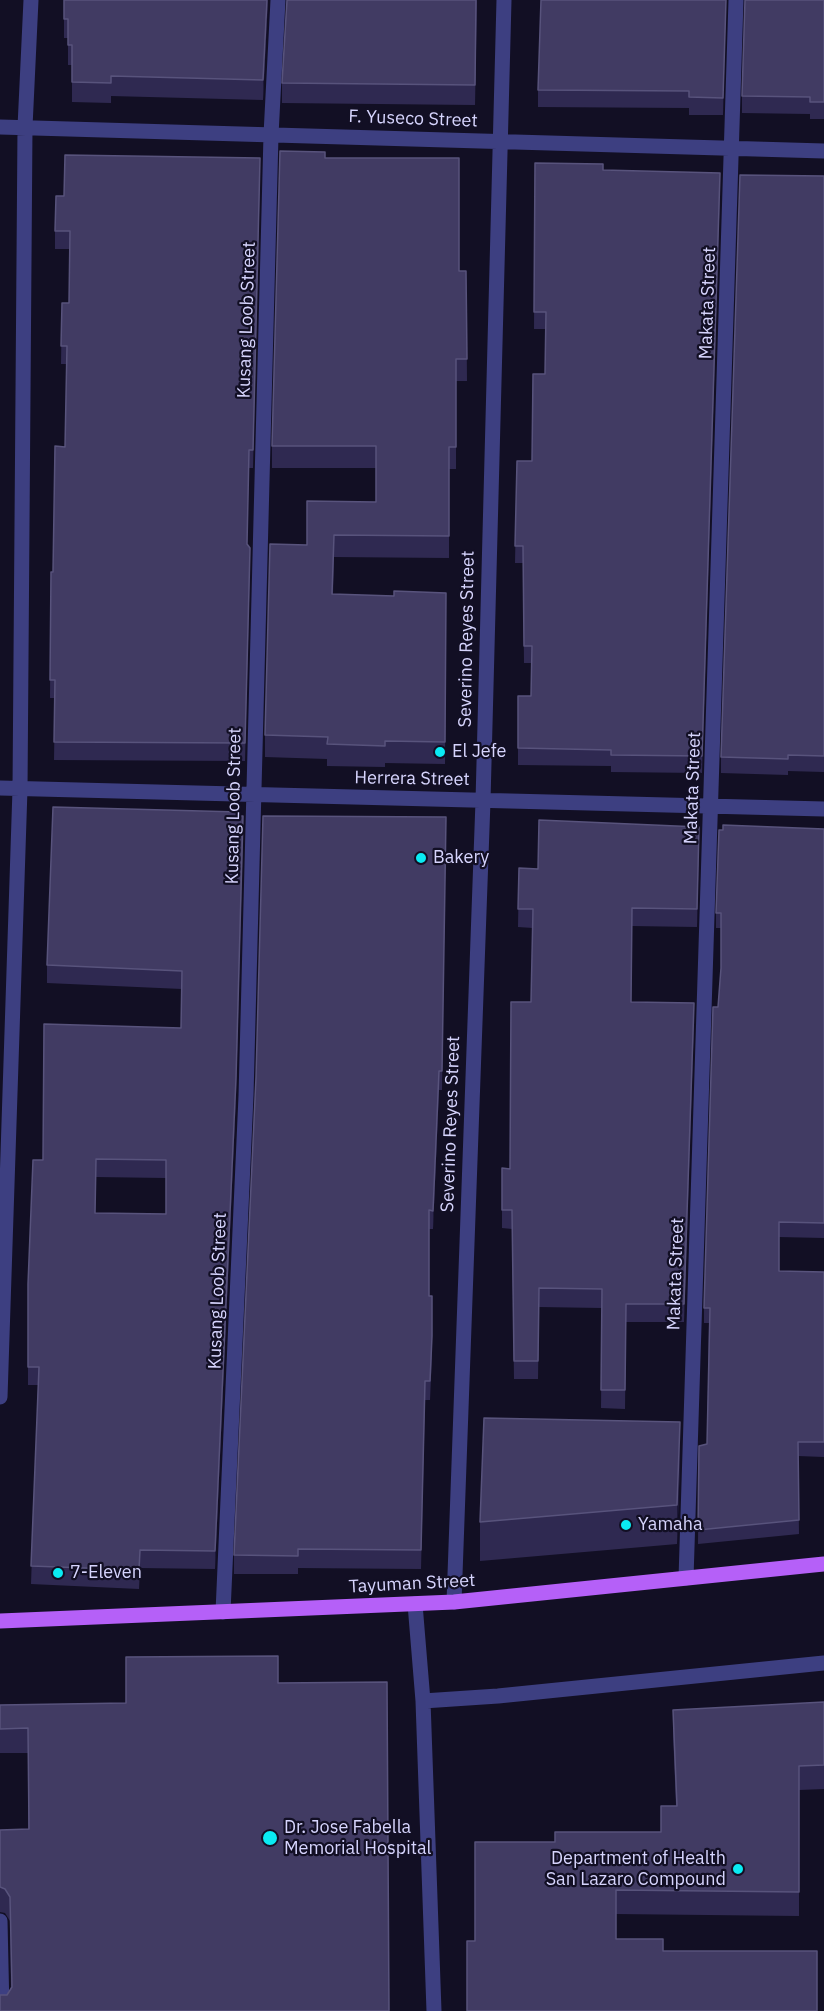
<!DOCTYPE html>
<style>
body{margin:0}
canvas{display:block;background:#120f24}
</style>
<canvas width="824" height="2011"></canvas>
<script>
const ctx = document.querySelector('canvas').getContext('2d');
ctx.lineJoin = 'round';
function trace(path, color, width, dash) {
  ctx.strokeStyle = color;
  ctx.lineWidth = width;
  ctx.lineCap = dash ? 'butt' : 'round';
  ctx.setLineDash(dash || []);
  ctx.stroke(path);
}
function fill(path, color) {
  ctx.fillStyle = color;
  ctx.fill(path, 'evenodd');
}
function drawText(font, color, halo, rows, align = 'center') {
  ctx.font = font + ' "IBM Plex Sans",sans-serif';
  ctx.lineWidth = 4.5;
  ctx.setLineDash([]);
  ctx.textBaseline = 'middle';
  ctx.strokeStyle = halo;
  ctx.fillStyle = color;
  for (const [text, x, y, turn = 0] of rows) {
    ctx.save();
    ctx.translate(x, y);
    ctx.rotate((+turn || 0) * Math.PI / 180);
    ctx.textAlign = isNaN(turn) ? turn : align;
    if (halo) ctx.strokeText(text, 0, 0);
    ctx.fillText(text, 0, 0);
    ctx.restore();
  }
}
trace(new Path2D(`
 M0,127L824,151
 M0,788L824,809
 M0,1397L20,789L25,127L31,0
 M686,1578L736,0
 M454,1602L483,801L504,0
 M415,1604L423,1701L434,2011
 M223,1612L246,1096L271,135L278,0
 M423,1701L498,1696L824,1663
 M0,1921L2,2011`), '#3d3f81', 15);
trace(new Path2D(`
 M0,1621L454,1602L824,1564`), '#b560f8', 15);
fill(new Path2D(`
 M64,0H268L263,100L111,96V103L72,102V65H68V38H64Z
 M477,0L475,105L282,103V83Z
 M726,0L723,115H689V108L538,107V90Z
 M824,0V119H810V114L742,113V96Z
 M325,158L459,271H466L467,381H456V469H449V558L334,557L333,594L394,596L446,593L445,764L385,763V767L327,766V759L265,757V735L307,545L376,502V468H272V446Z
 M535,163L603,170L720,190L702,773L611,772V766L518,765V696H531L532,663H524L523,563H515L517,461H532L545,374L546,329H534Z
 M260,176L253,468H249L247,545L250,565L245,761L54,760L55,698H50L51,572H53L65,447L67,364H61L62,303H69L70,249H55V231L64,196Z
 M824,176V772L788,771V775L721,773V757Z
 M239,816L243,834L236,1096L215,1569L140,1568L139,1589L31,1584L38,1385H28V1284L43,1160L181,1028L182,989L47,983V965ZM96,1177L166,1178V1214L95,1213Z
 M446,817L442,1090H439L433,1229H429V1296L432,1354L430,1400H425L421,1569L298,1568V1574H234V1555Z
 M824,829V1238L779,1237V1271L824,1272V1457L798,1456L799,1534L698,1544L699,1446L707,1444L709,1323H704V1308L718,1007L721,968V928H716V913Z
 M699,845L697,927L632,926L631,1002L694,1022L684,1322H626L625,1409L601,1408L602,1308L539,1307L538,1379H514L512,1229L502,1228V1168L510,1169L531,1002L533,928L518,927L519,868L538,869Z
 M680,1461L677,1544L480,1561V1522Z
 M278,1683L7,1995L11,1987L10,1921L5,1913L0,1912V1830L28,1829V1753H0V1705L126,1703Z
 M824,1702V1789L799,1790V1916L616,1914V1939L663,1951L817,2011L475,1941L555,1842L661,1832L676,1806L673,1733V1710Z`), '#2f2951');
fill(new Path2D(`
 M267,0H268L263,100V80Z
 M726,0L723,115V98Z
 M720,173V190L702,773V756Z
 M243,816L236,1096L215,1569V1551Z
 M699,827V845L697,927V909Z
 M694,1003V1022L684,1322V1304Z
 M439,1071V1090L433,1229V1211Z
 M680,1422V1461L677,1544V1505Z`), '#1c1737');
const building = new Path2D(`
 M64,0H267L263,80L111,76V83L72,82V45H68V19H64Z
 M287,0H476L475,85L282,83Z
 M541,0H726L723,98L689,97V91L538,90Z
 M745,0H824V102H810V97L742,96Z
 M280,151L325,152V158H459V271H466L467,359H456V447H449V536L334,535L332,594L394,596V591L446,593L445,742L385,741V746L327,744L328,737L265,735L270,544L307,545V501L376,502V446H272Z
 M65,155L260,158L253,450H249L247,544L250,548L245,743L54,742L55,680H50L51,572H53L55,446L65,447L67,346H61L62,303H69L70,231H55L56,196H64Z
 M535,163L603,164V170L720,173L702,756L611,755V750L518,748V696H531L532,646H524L523,546H515L517,461H532L533,374H545L546,312H534Z
 M740,175L824,176V756L788,755V759L721,757Z
 M53,807L239,812V816H243L236,1078L215,1551L140,1550L139,1570L31,1566L39,1367H28V1284L33,1160H43L44,1024L181,1028L182,971L47,965ZM96,1159L166,1160V1214L95,1213Z
 M263,816L446,817L442,1071H439L433,1211L429,1210V1296H432V1336L430,1381H425L421,1550L298,1549V1556L234,1555L256,1077Z
 M539,820L699,827L697,909L632,908L631,1002L694,1003L684,1304H626L625,1390H601L602,1289L539,1288L538,1361H514L512,1210H502V1168L510,1169L511,1002H531L533,909H518L519,868L538,869Z
 M723,825L824,829V1223L779,1222V1271L824,1272V1442H798L799,1520L698,1530L699,1446L707,1444L710,1308H704L713,1007H718L721,968V913H716L719,830H723Z
 M484,1418L680,1422L677,1505L480,1522Z
 M278,1656V1683L387,1682L389,2011H0V1995H7L12,1987L10,1897L5,1889L0,1887V1830L29,1829L28,1728L0,1729V1705L126,1703V1657Z
 M824,1702V1765L799,1766V1892L616,1890V1939H663V1951H817V2011H467V1941H475V1842H555V1832H661V1806H677L673,1710Z`);
fill(building, '#413b63');
trace(building, '#58537c', 1.5);
for (const [x, y, r, color] of [
 [440,752,6,"#0aebf3"],
 [421,858,6,"#0aebf3"],
 [626,1525,6,"#0aebf3"],
 [58,1573,6,"#0aebf3"],
 [270,1838,8,"#0aebf3"],
 [738,1869,6,"#0aebf3"]
]) {
  const dot = new Path2D();
  dot.arc(x, y, r, 0, 2 * Math.PI);
  ctx.fillStyle = color;
  ctx.fill(dot);
  trace(dot, '#120f24', 2);
}
drawText('18px', '#d6d4fd', '#120f24', [
 ["F. Yuseco Street",413,119,2],
 ["Makata Street",708,303,-88],
 ["Kusang Loob Street",247,320,-88],
 ["Severino Reyes Street",467,639,-89],
 ["Herrera Street",412,779,1],
 ["Makata Street",693,788,-88],
 ["Kusang Loob Street",234,806,-89],
 ["Severino Reyes Street",451,1124,-88],
 ["Makata Street",676,1274,-88],
 ["Kusang Loob Street",218,1291,-88],
 ["Tayuman Street",412,1584,-3]
]);
drawText('18px', '#d6d4fd', '#120f24', [
 ["El Jefe",452,752],
 ["Bakery",433,858],
 ["Yamaha",638,1525],
 ["7-Eleven",70,1573],
 ["Dr. Jose Fabella",284,1828],
 ["Memorial Hospital",284,1849],
 ["Department of Health",726,1859,"right"],
 ["San Lazaro Compound",726,1880,"right"]
], 'left');
</script>
